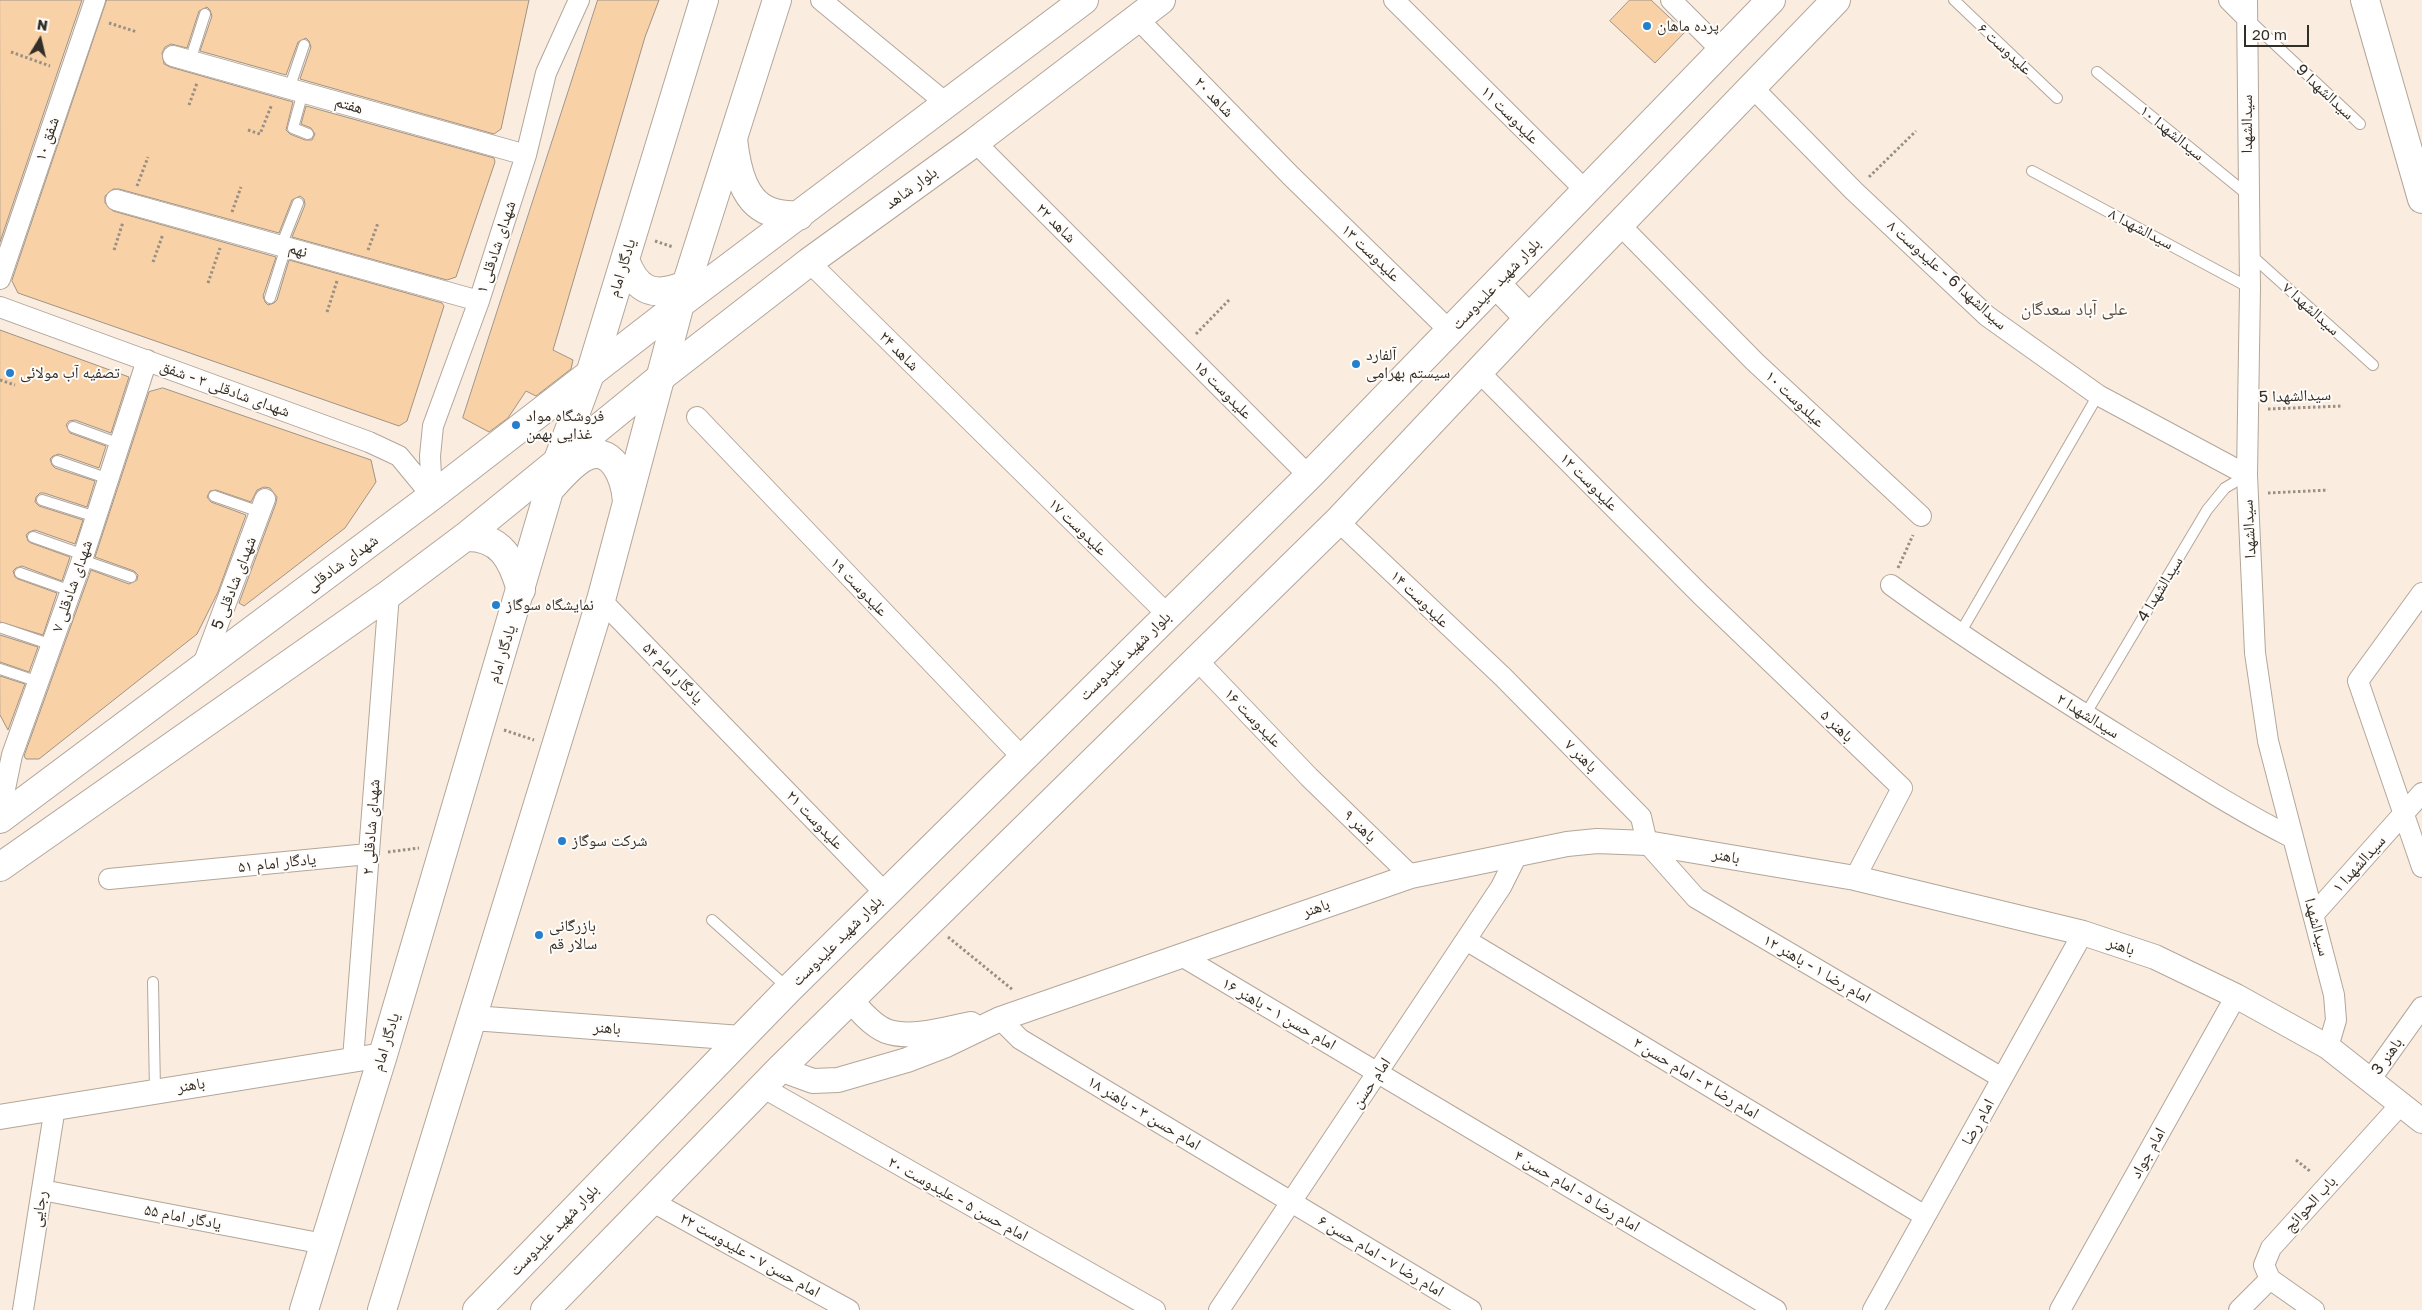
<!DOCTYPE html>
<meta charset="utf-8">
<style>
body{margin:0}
#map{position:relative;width:2422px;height:1310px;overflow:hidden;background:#faeddf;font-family:"Golos Text",sans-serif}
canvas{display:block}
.north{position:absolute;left:15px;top:15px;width:50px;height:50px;-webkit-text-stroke:4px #fffcf9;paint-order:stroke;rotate:9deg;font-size:14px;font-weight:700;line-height:20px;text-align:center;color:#322e28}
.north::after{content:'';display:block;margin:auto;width:18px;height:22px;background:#322e28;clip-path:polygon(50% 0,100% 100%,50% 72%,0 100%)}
.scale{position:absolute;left:2244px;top:25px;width:65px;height:22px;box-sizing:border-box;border:2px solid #322e28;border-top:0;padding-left:6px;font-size:15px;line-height:18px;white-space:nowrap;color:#322e28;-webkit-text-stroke:4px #fffcf9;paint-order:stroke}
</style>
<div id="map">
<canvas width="2422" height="1310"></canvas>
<div class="north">N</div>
<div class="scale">20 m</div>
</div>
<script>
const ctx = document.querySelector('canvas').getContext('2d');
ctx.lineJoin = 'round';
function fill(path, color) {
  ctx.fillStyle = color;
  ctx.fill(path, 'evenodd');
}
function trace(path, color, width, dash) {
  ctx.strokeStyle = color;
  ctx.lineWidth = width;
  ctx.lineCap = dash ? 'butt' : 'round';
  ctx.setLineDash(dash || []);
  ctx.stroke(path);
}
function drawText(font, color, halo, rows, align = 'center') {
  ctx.font = font + ' "Golos Text","Noto Naskh Arabic",sans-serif';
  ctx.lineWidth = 4;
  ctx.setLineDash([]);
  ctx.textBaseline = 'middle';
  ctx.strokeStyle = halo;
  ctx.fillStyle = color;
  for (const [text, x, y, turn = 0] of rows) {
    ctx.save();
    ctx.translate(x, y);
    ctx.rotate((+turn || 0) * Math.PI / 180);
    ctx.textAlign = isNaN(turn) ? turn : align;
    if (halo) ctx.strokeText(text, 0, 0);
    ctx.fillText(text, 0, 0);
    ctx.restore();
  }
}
const building = new Path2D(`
 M0,0H82L0,242Z
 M107,0H529L501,129L494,134L300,79L311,47L309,41L306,38L298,42L286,75L200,51L212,16L210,10L207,7L199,11L187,48L171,44L165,47L162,53L164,64L170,67L293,102L286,130L290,134L305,140H312L315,134L311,128L301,124L306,106L494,158L495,162L456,277L447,280L292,237L305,205L304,199L300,196L292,200L279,233L119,189H113L105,196V203L113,211L276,257L263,296L265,302L268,305L274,303L277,300L289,260L442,303L444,306L407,421L399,426L18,293L12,281Z
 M598,0H659L645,37L553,350L573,360L571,369L536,396L526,391L508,418L489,432L463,418Z
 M1630,0H1651L1685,32L1655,63L1610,21Z
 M0,330L129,377L111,433L75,420L69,421L66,425L70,433L106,446L99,468L59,454L53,456L50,459L52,465L55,468L95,481L87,507L44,493H40L36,497L35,502L39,506L83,520L75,544L35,530L29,532L26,535L28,541L31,543L70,557L62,581L22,566L16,568L13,571L15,577L18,579L57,593L43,635L0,622Z
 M163,388L371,460L376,482L345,528L244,606L239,603L276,503L277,497L270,488L264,487L257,490L251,502L216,490L210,491L207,497L211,502L246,515L218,592L197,634L39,759H26L24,756L91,570L129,584L137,580L138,575L134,571L95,557L149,392Z
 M0,635L38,647L29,672L0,662Z
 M0,676L25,684L8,730L0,715Z`);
fill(building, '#f9d1a6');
trace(building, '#9f9386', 1);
const service = new Path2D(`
 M1954,0L2057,98
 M2247,18L2360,124
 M190,61L205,14
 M2097,72L2248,195
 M289,89L304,45
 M303,92L293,128L308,134
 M2032,171L2250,288
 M281,246L298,203
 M2251,255L2373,365
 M270,298L286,247
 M73,427L120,444
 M57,461L109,479
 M214,496L260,512
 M42,500L96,517
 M33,537L84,555
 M82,560L131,577
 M20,573L71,591
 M2,628L52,645
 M1959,635L2098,395
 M0,669L39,682
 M2085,715L2207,510L2225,488L2247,475
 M712,920L788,988
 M153,982L155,1091`);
const minor = new Path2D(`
 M821,0L947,104
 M1394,0L1586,191
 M1671,0L1722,51
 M2229,0L2246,17
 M2247,0L2250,288L2247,475L2255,653L2268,741L2334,995L2336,1020L2328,1047
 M1137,18L1291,176L1450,331
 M173,56L526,155
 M1751,86L1854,191L1987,316L2098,395L2247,475
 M975,142L1309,476
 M116,200L479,301
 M1619,224L1755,362L1921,516
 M809,262L1167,614
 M0,279L95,0
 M0,307L369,442L399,456L432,496
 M1478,371L1700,594L1902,788L1855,878
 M697,417L1022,757
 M432,496L430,456L433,426L479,301L526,155L546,73L579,0
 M1338,521L1503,677L1641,817L1647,843L1696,898L2002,1078
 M1891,585C1968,641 2047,691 2128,741C2182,774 2235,809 2291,837
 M2422,593L2358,681L2422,867
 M601,600L885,893
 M1197,660L1309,777L1411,876
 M202,667L265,499
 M0,813L12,755L82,560L147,360
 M109,879L368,854
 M2314,914L2422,793
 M1466,940L1925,1216
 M1180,955L1776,1310
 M1000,1019L1020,1039L1471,1310
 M353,1059L389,594
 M2370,1080L2422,1007
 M762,1087L1155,1310
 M42,1190L324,1244
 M651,1201L849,1310
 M2270,1279L2314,1310
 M23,1310L55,1107
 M1219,1310L1501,887L1518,853
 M1873,1310L2083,933
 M2060,1310L2236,996
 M2239,1310L2270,1279L2264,1265L2271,1248L2402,1103`);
const tertiary = new Path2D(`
 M851,1000C860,1011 872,1025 886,1031C911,1040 946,1029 971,1024
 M473,1018L741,1038
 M780,1069L813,1081L838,1080L907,1060L946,1045L1000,1019L1411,876L1567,844L1597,841L1647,843L1855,878L2083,933L2155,957L2236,996L2328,1047L2422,1121
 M0,1117L383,1055`);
const secondary = new Path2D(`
 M2365,0L2422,199
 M733,139C736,166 743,206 775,213C783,215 791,215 799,216
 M1496,284L1529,318
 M465,537C501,536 512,559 521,590
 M0,819L432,496L680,304L1084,0
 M0,867L389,594L465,537L661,377L809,262L975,142L1161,0
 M477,1310L789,989L1309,476L1771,0
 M545,1310L780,1069L1338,521L1529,318L1836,0`);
const primary = new Path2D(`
 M625,260C637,292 654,298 686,285
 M551,488C560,478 571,465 583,458C613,442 625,479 627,501
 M304,1310L383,1055L558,460L590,374L704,0
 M382,1310L601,600L680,304L777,0`);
trace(service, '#b3a69a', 12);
trace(minor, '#b3a69a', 22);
trace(tertiary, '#b3a69a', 26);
trace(secondary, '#b3a69a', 30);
trace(primary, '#b3a69a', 30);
trace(new Path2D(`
 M109,23L137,32
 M11,52L50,66
 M189,105L197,83
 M248,130L260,134L272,104
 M1869,177L1916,131
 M137,186L148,157
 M232,212L241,187
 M655,241L673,247
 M114,250L123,222
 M368,250L378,223
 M153,262L163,234
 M208,283L220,248
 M327,312L337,281
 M1196,334L1229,300
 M0,380L15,385
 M2268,409L2343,406
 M2268,493L2328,490
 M1898,568L1913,535
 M504,730L534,740
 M388,852L419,848
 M948,937L1013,990
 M2296,1160L2311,1172`), '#988f85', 3, [2.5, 2.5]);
trace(service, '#fff', 10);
trace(minor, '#fff', 20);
trace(tertiary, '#fff', 24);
trace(secondary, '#fff', 28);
trace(primary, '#fff', 28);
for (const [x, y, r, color] of [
 [1647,26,5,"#247fcc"],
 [1356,364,5,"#247fcc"],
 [10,373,5,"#247fcc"],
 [516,425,5,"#247fcc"],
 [496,605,5,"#247fcc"],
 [562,841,5,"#247fcc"],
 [539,935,5,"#247fcc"]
]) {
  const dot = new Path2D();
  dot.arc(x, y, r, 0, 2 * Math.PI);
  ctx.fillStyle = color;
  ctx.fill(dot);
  trace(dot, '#fffcf9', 2);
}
drawText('16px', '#322e28', '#fffcf9', [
 ["پرده ماهان",1657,26],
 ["آلفارد",1366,355],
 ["سیستم بهرامی",1366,373],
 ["تصفیه آب مولائی",20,373],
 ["فروشگاه مواد",526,416],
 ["غذایی بهمن",526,434],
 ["نمایشگاه سوگاز",506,605],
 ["شرکت سوگاز",572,841],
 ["بازرگانی",549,926],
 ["سالار قم",549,944]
], 'left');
drawText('16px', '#322e28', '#fffcf9', [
 ["علیدوست ۶",2005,49,43],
 ["سیدالشهدا 9",2325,92,43],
 ["شاهد ۲۰",1214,97,46],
 ["هفتم",349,105,16],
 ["علیدوست ۱۱",1510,115,45],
 ["سیدالشهدا",2247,124,-90],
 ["سیدالشهدا ۱۰",2172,133,39],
 ["شفق ۱۰",47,139,-71],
 ["بلوار شاهد",911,188,-36],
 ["شاهد ۲۲",1056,223,45],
 ["سیدالشهدا ۸",2141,229,28],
 ["شهدای شادقلی ۱",496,247,-72],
 ["نهم",298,250,16],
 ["علیدوست ۱۳",1371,253,44],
 ["یادگار امام",622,268,-73],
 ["سیدالشهدا 6 - علیدوست ۸",1947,275,42],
 ["بلوار شهید علیدوست",1496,284,-46],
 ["سیدالشهدا ۷",2311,309,42],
 ["شاهد ۲۴",899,351,45],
 ["شهدای شادقلی ۳ - شفق",225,389,20],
 ["علیدوست ۱۵",1223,390,45],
 ["سیدالشهدا 5",2295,396,-2],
 ["عیلدوست ۱۰",1795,399,43],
 ["علیدوست ۱۲",1589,482,45],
 ["علیدوست ۱۷",1078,527,44],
 ["سیدالشهدا",2249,529,-93],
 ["شهدای شادقلی",342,563,-36],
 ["شهدای شادقلی 5",234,583,-69],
 ["شهدای شادقلی ۷",72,586,-71],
 ["علیدوست ۱۹",859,587,46],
 ["سیدالشهدا 4",2160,589,-59],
 ["علیدوست ۱۴",1420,599,44],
 ["یادگار امام",502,654,-73],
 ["بلوار شهید علیدوست",1125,656,-44],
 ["یادگار امام ۵۴",673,673,45],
 ["سیدالشهدا ۲",2088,716,32],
 ["علیدوست ۱۶",1253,718,46],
 ["باهنر ۵",1837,726,44],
 ["باهنر ۷",1581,756,45],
 ["علیدوست ۲۱",815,820,46],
 ["باهنر ۹",1360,826,44],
 ["شهدای شادقلی ۲",371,827,-86],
 ["باهنر",1726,856,10],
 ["یادگار امام ۵۱",277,863,-6],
 ["سیدالشهدا ۱",2359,864,-48],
 ["باهنر",1316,908,-19],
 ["سیدالشهدا",2317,927,75],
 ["بلوار شهید علیدوست",837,941,-45],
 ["باهنر",2121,946,18],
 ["امام رضا ۱ - باهنر ۱۲",1817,969,30],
 ["امام حسن ۱ - باهنر ۱۶",1279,1014,30],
 ["باهنر",607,1028,4],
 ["یادگار امام",386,1042,-73],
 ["باهنر 3",2387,1056,-55],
 ["امام رضا ۳ - امام حسن ۲",1696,1078,31],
 ["امام حسن",1371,1083,-56],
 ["باهنر",191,1085,-9],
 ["امام حسن ۳ - باهنر ۱۸",1144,1113,31],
 ["امام رضا",1978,1122,-61],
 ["امام جواد",2148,1153,-61],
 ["امام رضا ۵ - امام حسن ۴",1577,1191,31],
 ["امام حسن ۵ - علیدوست ۲۰",958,1199,29],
 ["باب الحوائج",2310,1204,-48],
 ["رجایی",39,1209,-81],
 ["یادگار امام ۵۵",183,1217,11],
 ["بلوار شهید علیدوست",554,1230,-46],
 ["امام حسن ۷ - علیدوست ۲۲",750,1255,29],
 ["امام رضا ۷ - امام حسن ۶",1381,1256,31]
]);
drawText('18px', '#584e42', '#fffcf9', [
 ["علی آباد سعدگان",2074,309]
]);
</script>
